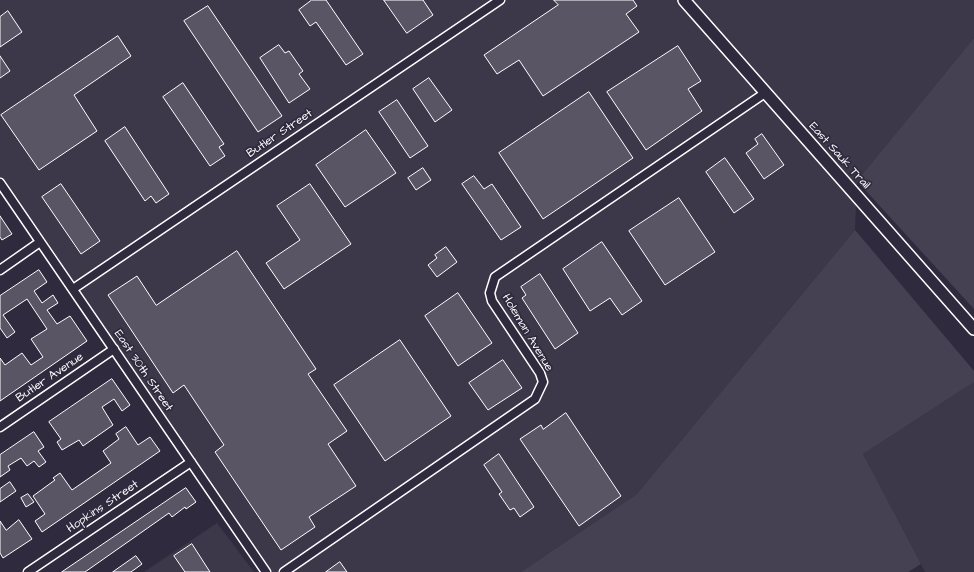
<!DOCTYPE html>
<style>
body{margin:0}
canvas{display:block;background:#2f2a3d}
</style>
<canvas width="974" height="572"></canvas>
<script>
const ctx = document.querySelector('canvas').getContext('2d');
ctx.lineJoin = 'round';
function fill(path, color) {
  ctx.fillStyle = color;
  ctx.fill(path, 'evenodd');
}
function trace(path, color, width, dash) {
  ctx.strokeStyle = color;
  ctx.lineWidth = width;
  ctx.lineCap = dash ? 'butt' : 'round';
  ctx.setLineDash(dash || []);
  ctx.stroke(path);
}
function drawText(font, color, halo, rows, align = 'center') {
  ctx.font = font + ' "Architects Daughter",sans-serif';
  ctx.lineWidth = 3.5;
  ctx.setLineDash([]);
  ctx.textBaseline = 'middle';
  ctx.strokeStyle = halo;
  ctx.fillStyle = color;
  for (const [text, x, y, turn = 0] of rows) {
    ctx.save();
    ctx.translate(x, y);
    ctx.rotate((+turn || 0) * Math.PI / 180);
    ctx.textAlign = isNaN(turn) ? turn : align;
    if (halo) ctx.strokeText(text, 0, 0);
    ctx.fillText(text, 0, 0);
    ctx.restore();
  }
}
fill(new Path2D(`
 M0,0H974V38L857,181L855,230L637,494L521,572H262L0,185Z
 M974,382V572H925L863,454Z
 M217,523L254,572H144Z`), '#3c3749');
fill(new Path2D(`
 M974,38V309L857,181Z
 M855,230L974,371V382L863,454L921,564L908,572H521L637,494Z`), '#464152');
const building = new Path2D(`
 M312,0H326L363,54L346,65L316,22L310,26L299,10Z
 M384,0H423L433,15L407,33Z
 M554,0H633L637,6L626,14L639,32L543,96L519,60L497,74L484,55L558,5Z
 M208,6L282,116L258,132L184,21Z
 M8,11L22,32L0,47V17Z
 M118,36L131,56L74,95L97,131L39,170L1,115Z
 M279,45L285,53L289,51L303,71L299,74L310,89L289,103L260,58Z
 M678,46L701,81L688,89L702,111L646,150L607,92Z
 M0,56L10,71L0,78Z
 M429,78L452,110L435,122L413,89Z
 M183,83L224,144L219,147L225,156L210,166L163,97Z
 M589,92L633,158L543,219L499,153Z
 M397,100L428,146L410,158L379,112Z
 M125,127L169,194L156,203L151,196L145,201L105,141Z
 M366,130L396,173L345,207L316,165Z
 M762,134L784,165L764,179L746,153L758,144L755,139Z
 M725,158L754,199L734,213L706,172Z
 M423,168L431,180L416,190L408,178Z
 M474,176L484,189L492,184L521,227L501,240L462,184Z
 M61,184L100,241L81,254L42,197Z
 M310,184L351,244L284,289L266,263L300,240L277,206Z
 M679,198L715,252L665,285L629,231Z
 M0,216L12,234L2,240L0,237Z
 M602,242L642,301L622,315L610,298L590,311L563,269Z
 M446,247L457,262L437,277L428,265L437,258L435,255Z
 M237,251L316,369L308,374L347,431L328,444L356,486L309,517L315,527L281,550L215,452L224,445L184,385L173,393L108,295L137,276L156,305Z
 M39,270L47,282L34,291L42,303L53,295L58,303L47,310L57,324L70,316L87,341L0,401V358L5,365L22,353L31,365L43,357L31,339L47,329L27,299L3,315L15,332L7,338L0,328V296Z
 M540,274L578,333L555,349L522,298L526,295L521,287Z
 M458,293L492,343L458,366L425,316Z
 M400,340L451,416L385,461L334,385Z
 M503,360L522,388L488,410L469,383Z
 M112,379L130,405L122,411L114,399L102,407L113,425L83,446L79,440L62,450L57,442L61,439L49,422Z
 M566,413L621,496L579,526L520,439L541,425L543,429Z
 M126,427L138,445L150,437L160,451L42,532L35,521L45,514L33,496L55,480L53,478L60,473L72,490L111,463L103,451L119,439L116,434Z
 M34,432L44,447L38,451L46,462L39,467L34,461L27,466L21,458L8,466L10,470L0,477V455Z
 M499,454L534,507L520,517L514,508L510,510L499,494L502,492L484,465Z
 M10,482L16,491L0,502V489Z
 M186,488L196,502L186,509L185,507L172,517L169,513L85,572H62Z
 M28,494L34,502L26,507L21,498Z
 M19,520L32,539L3,558L0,553V521L6,530Z
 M192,544L210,572H185L174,556Z
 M136,556L142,564L131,572H113Z
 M340,562L347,572H326Z`);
fill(building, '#595564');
trace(building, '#fff', 1);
const minor = new Path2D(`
 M0,183L266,572
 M0,270L40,242
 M73,289L500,0
 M0,427L114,349
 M28,572L191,462
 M284,572L535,399L543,382L540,373L492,301L490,293L495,277L765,93`);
const secondary = new Path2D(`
 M684,0L974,329`);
trace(minor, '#fff', 11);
trace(secondary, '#fff', 14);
trace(minor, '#2f2a3d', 8);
trace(secondary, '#2f2a3d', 11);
drawText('12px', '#fff', '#2f2a3d', [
 ["Butler Street",280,134,-34],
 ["East Sauk Trail",839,156,48],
 ["Holeman Avenue",527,333,59],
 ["East 30th Street",143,371,56],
 ["Butler Avenue",50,378,-34],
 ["Hopkins Street",103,507,-34]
]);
</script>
